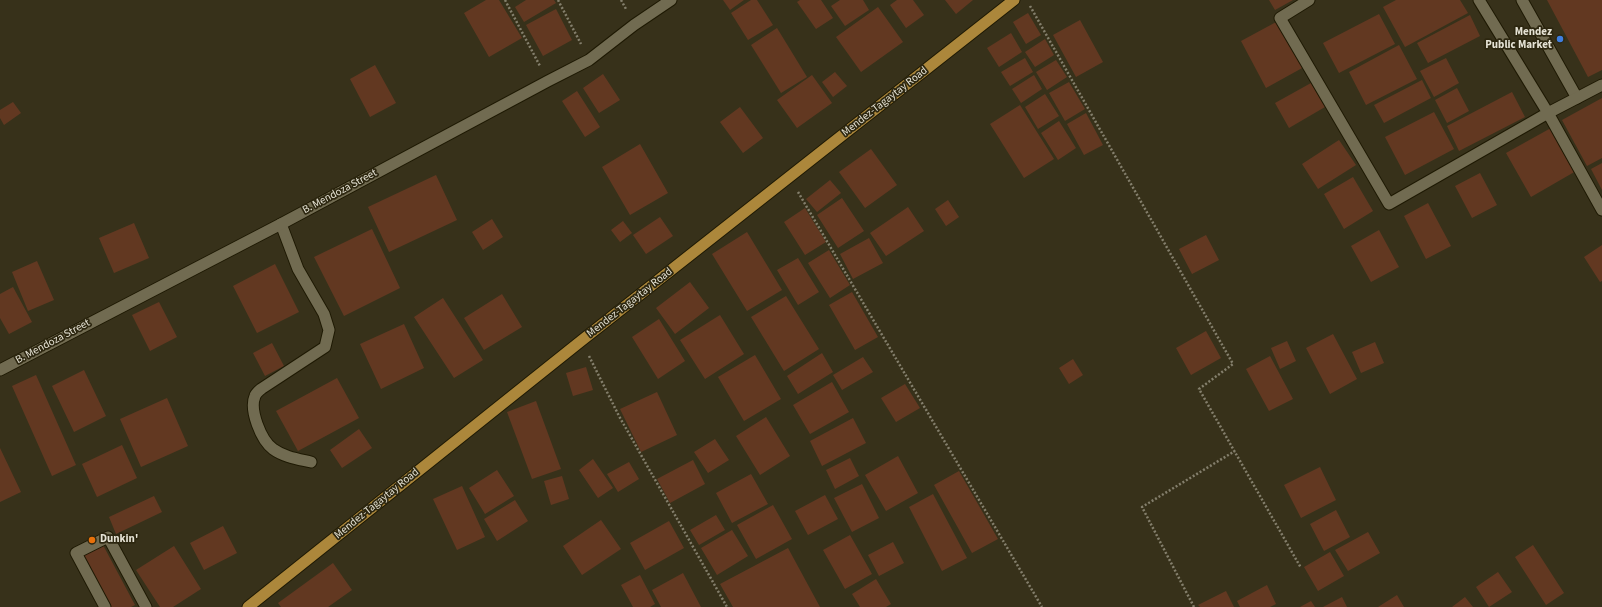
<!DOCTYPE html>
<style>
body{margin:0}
canvas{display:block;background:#37311a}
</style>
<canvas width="1602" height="607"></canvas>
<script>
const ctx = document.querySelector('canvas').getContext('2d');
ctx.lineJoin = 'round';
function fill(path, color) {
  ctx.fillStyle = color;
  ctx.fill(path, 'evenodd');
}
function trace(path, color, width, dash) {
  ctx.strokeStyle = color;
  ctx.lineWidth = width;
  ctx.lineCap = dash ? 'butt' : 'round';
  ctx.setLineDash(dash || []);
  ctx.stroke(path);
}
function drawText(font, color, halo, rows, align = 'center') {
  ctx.font = font + ' "Source Sans 3",sans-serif';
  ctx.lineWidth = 3.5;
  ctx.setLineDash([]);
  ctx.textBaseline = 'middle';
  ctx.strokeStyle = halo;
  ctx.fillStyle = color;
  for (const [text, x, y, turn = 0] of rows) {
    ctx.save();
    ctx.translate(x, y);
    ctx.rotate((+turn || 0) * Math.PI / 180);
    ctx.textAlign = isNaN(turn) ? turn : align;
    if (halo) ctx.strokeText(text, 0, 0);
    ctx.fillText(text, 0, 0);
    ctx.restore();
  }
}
fill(new Path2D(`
 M486,0H499L522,38L489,57L464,13Z
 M526,0H554L556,3L524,22L515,7Z
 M723,0H744L730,10Z
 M751,0H757L773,25L748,40L731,13Z
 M800,0H821L833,18L816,29L797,2Z
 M840,0H863L869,10L845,26L831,6Z
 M897,0H913L924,15L906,28L890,5Z
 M945,0H973L956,14Z
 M1269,0H1293L1275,10Z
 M1396,0H1460L1468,13L1405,47L1383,7Z
 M1547,0H1602V70L1588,77Z
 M878,7L903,42L861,72L836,37Z
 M556,9L572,40L543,56L526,25Z
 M1028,13L1041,35L1026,44L1013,22Z
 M1379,14L1395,44L1339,73L1323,43Z
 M1470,15L1480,36L1428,63L1417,43Z
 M1080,20L1103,62L1076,77L1053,35Z
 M1278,21L1304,67L1266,88L1241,41Z
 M777,28L807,77L781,93L751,45Z
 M1011,33L1022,52L999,67L987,48Z
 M1045,39L1054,55L1035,67L1025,52Z
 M1399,45L1417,79L1366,105L1349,72Z
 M1025,58L1033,72L1010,86L1001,72Z
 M1446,58L1459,83L1434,97L1420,71Z
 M1056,60L1067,77L1047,90L1036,72Z
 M375,65L396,103L370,117L350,79Z
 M835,72L847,86L833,97L822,82Z
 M603,74L620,100L599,113L583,88Z
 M812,75L832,103L797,128L777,100Z
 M1034,75L1042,89L1021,103L1012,89Z
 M1422,80L1431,98L1384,123L1374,105Z
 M1069,82L1085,109L1065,121L1049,93Z
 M1311,83L1325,107L1289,128L1275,103Z
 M1457,88L1469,111L1447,123L1435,100Z
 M577,91L600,127L585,137L562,101Z
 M1512,92L1525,117L1459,151L1447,126Z
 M1045,94L1059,116L1038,129L1025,107Z
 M1602,98V158L1587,166L1562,120Z
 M13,102L21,113L4,125L0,118V110Z
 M1020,105L1054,159L1024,178L990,124Z
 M740,107L763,138L743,153L720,122Z
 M1434,112L1454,149L1405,175L1385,137Z
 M1086,113L1103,145L1084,155L1067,124Z
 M1059,121L1076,148L1058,160L1041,133Z
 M1551,128L1576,171L1531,197L1506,153Z
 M1339,140L1356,165L1318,189L1302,164Z
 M640,144L668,193L630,215L602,167Z
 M871,149L897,185L865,208L839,172Z
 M1602,163V190L1591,169Z
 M1480,173L1497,205L1472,218L1455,186Z
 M436,175L457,220L389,252L368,207Z
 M1353,177L1373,211L1344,229L1324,194Z
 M830,180L841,193L817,212L806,199Z
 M842,198L864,231L838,248L817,215Z
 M948,200L959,217L946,226L935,209Z
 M1428,203L1451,246L1426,259L1404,216Z
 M908,207L924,231L886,256L870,233Z
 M805,208L826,242L805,255L784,222Z
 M660,217L673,236L646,254L633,235Z
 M492,219L503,237L483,250L472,232Z
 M623,221L632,233L620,242L611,230Z
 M134,223L149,258L114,273L99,238Z
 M372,229L400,288L344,316L314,257Z
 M1379,230L1399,267L1371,282L1351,246Z
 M747,232L782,290L747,311L712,254Z
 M1206,235L1219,260L1192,274L1179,249Z
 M869,238L883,263L853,279L840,254Z
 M1602,245V281L1600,282L1584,257Z
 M829,250L850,285L830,298L808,263Z
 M798,258L819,292L798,305L777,270Z
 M37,261L54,300L28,311L12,272Z
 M275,264L299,312L257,333L233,286Z
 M690,282L709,308L675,334L656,308Z
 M13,287L32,322L9,334L0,318V294Z
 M852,292L878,337L855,350L829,305Z
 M502,294L522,327L484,350L464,318Z
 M786,296L819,349L784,371L751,317Z
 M443,298L483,360L454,378L414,317Z
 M159,302L177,337L150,351L132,315Z
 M720,315L744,354L705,379L680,340Z
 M659,319L685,361L658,379L632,337Z
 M404,324L424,368L381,389L360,344Z
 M1206,331L1221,358L1191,375L1176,348Z
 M1333,334L1357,379L1330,394L1306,348Z
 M1287,341L1296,361L1280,369L1271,348Z
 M1375,342L1384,363L1361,373L1352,352Z
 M272,343L284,366L265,376L253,353Z
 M822,353L833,372L798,394L787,376Z
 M755,355L781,399L744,421L718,377Z
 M1270,356L1293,399L1269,411L1246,369Z
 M863,357L873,372L842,390L833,375Z
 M1073,359L1083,375L1069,384L1059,368Z
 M586,367L593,390L573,396L566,373Z
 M84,370L106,416L74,432L52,386Z
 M36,375L76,465L52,476L12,386Z
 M337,378L359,418L298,451L276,411Z
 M832,382L849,412L810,434L793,405Z
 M905,384L920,408L896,422L881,398Z
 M657,392L677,435L641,452L620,409Z
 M167,398L188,446L141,467L120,419Z
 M536,401L561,469L532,479L507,412Z
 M766,417L790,456L760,475L736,436Z
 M853,418L866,443L822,466L810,441Z
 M359,429L372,448L342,468L330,450Z
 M715,439L729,460L708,473L694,452Z
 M122,445L137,478L97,497L82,464Z
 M0,448L21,492L0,502Z
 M898,456L918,493L886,511L865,475Z
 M850,458L859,476L835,489L826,470Z
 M593,459L613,488L598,498L579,470Z
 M693,460L705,484L670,503L657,479Z
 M629,462L639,479L618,492L607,474Z
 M1320,467L1336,500L1301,518L1284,485Z
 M497,470L514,496L485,514L469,488Z
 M959,471L998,539L972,553L934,485Z
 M751,474L768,504L732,523L716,493Z
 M562,476L569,499L551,505L544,481Z
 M862,484L879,518L852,532L834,498Z
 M462,486L485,537L457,550L433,499Z
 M933,494L967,558L942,571L909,507Z
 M825,495L838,519L808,535L795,511Z
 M154,496L162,512L116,534L109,517Z
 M515,500L528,521L497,541L484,519Z
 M773,505L792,539L756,559L737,525Z
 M1336,510L1350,537L1324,551L1310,524Z
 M716,515L725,530L699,545L690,530Z
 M601,520L621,549L582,575L563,546Z
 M669,521L684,548L645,570L630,543Z
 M223,526L237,553L204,570L190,543Z
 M732,530L748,556L717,575L701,548Z
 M1368,532L1380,553L1348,571L1335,550Z
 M850,535L872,574L845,589L823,550Z
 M893,542L904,563L879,576L868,555Z
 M103,545L135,605L131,607H110L83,556Z
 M1533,545L1564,593L1546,605L1515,557Z
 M174,546L201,589L173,607H160L136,570Z
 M788,548L820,607H733L720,584Z
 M1330,552L1344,576L1318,591L1304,567Z
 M333,563L352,590L328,607H281L278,603Z
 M1498,572L1512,592L1489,607L1476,587Z
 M683,573L701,607H661L652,590Z
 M640,575L655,604L650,607H633L621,585Z
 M876,579L891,604L886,607H860L852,594Z
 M1267,585L1276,604L1270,607H1240L1237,601Z
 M1226,591L1234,607H1200L1198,605Z
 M1397,595L1404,607H1378Z
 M1342,597L1347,607H1323Z
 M1465,597L1473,607H1452Z
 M1311,601L1315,607H1300Z`), '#623821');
const service = new Path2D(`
 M1522,0L1577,98
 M105,607L76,553L108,537L146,607`);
const minor = new Path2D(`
 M1309,0L1280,18L1389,204L1548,113L1602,85
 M1479,0L1548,113L1602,210
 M281,224L298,269L324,314L329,330L325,347L261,389C259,391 256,393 255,396C249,410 261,440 273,449C284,457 298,459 311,462`);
const tertiary = new Path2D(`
 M0,370L281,224L548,81L589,60L634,25L671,0`);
const primary = new Path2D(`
 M248,607L581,341L1014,0`);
trace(service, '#1e1903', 13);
trace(minor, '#1e1903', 13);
trace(tertiary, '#1e1903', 13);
trace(primary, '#1e1903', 13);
trace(new Path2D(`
 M505,0L540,66
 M558,0L581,44
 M621,0L626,9
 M1030,6L1233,364L1199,389L1301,568
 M798,192L1042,607
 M589,356L619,416L727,607
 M1194,607L1142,507L1235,451`), '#847f6c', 2.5, [2, 2]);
trace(service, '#716b51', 11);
trace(minor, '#716b51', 11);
trace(tertiary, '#716b51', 11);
trace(primary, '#ac873b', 11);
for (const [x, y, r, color] of [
 [1560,39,4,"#3f7fe0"],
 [92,540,4,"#e8710a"]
]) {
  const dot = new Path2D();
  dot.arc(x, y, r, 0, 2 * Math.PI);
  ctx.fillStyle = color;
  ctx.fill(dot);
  trace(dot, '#2d2710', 1.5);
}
drawText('bold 11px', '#e6e3d5', '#2d2710', [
 ["Mendez",1552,33],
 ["Public Market",1552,46],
 ["Dunkin'",100,540,"left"]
], 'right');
drawText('11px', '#e6e3d5', '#2d2710', [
 ["Mendez-Tagaytay Road",885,102,-38],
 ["B. Mendoza Street",340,192,-28],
 ["Mendez-Tagaytay Road",630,303,-38],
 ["B. Mendoza Street",53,342,-28],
 ["Mendez-Tagaytay Road",377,504,-39]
]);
</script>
